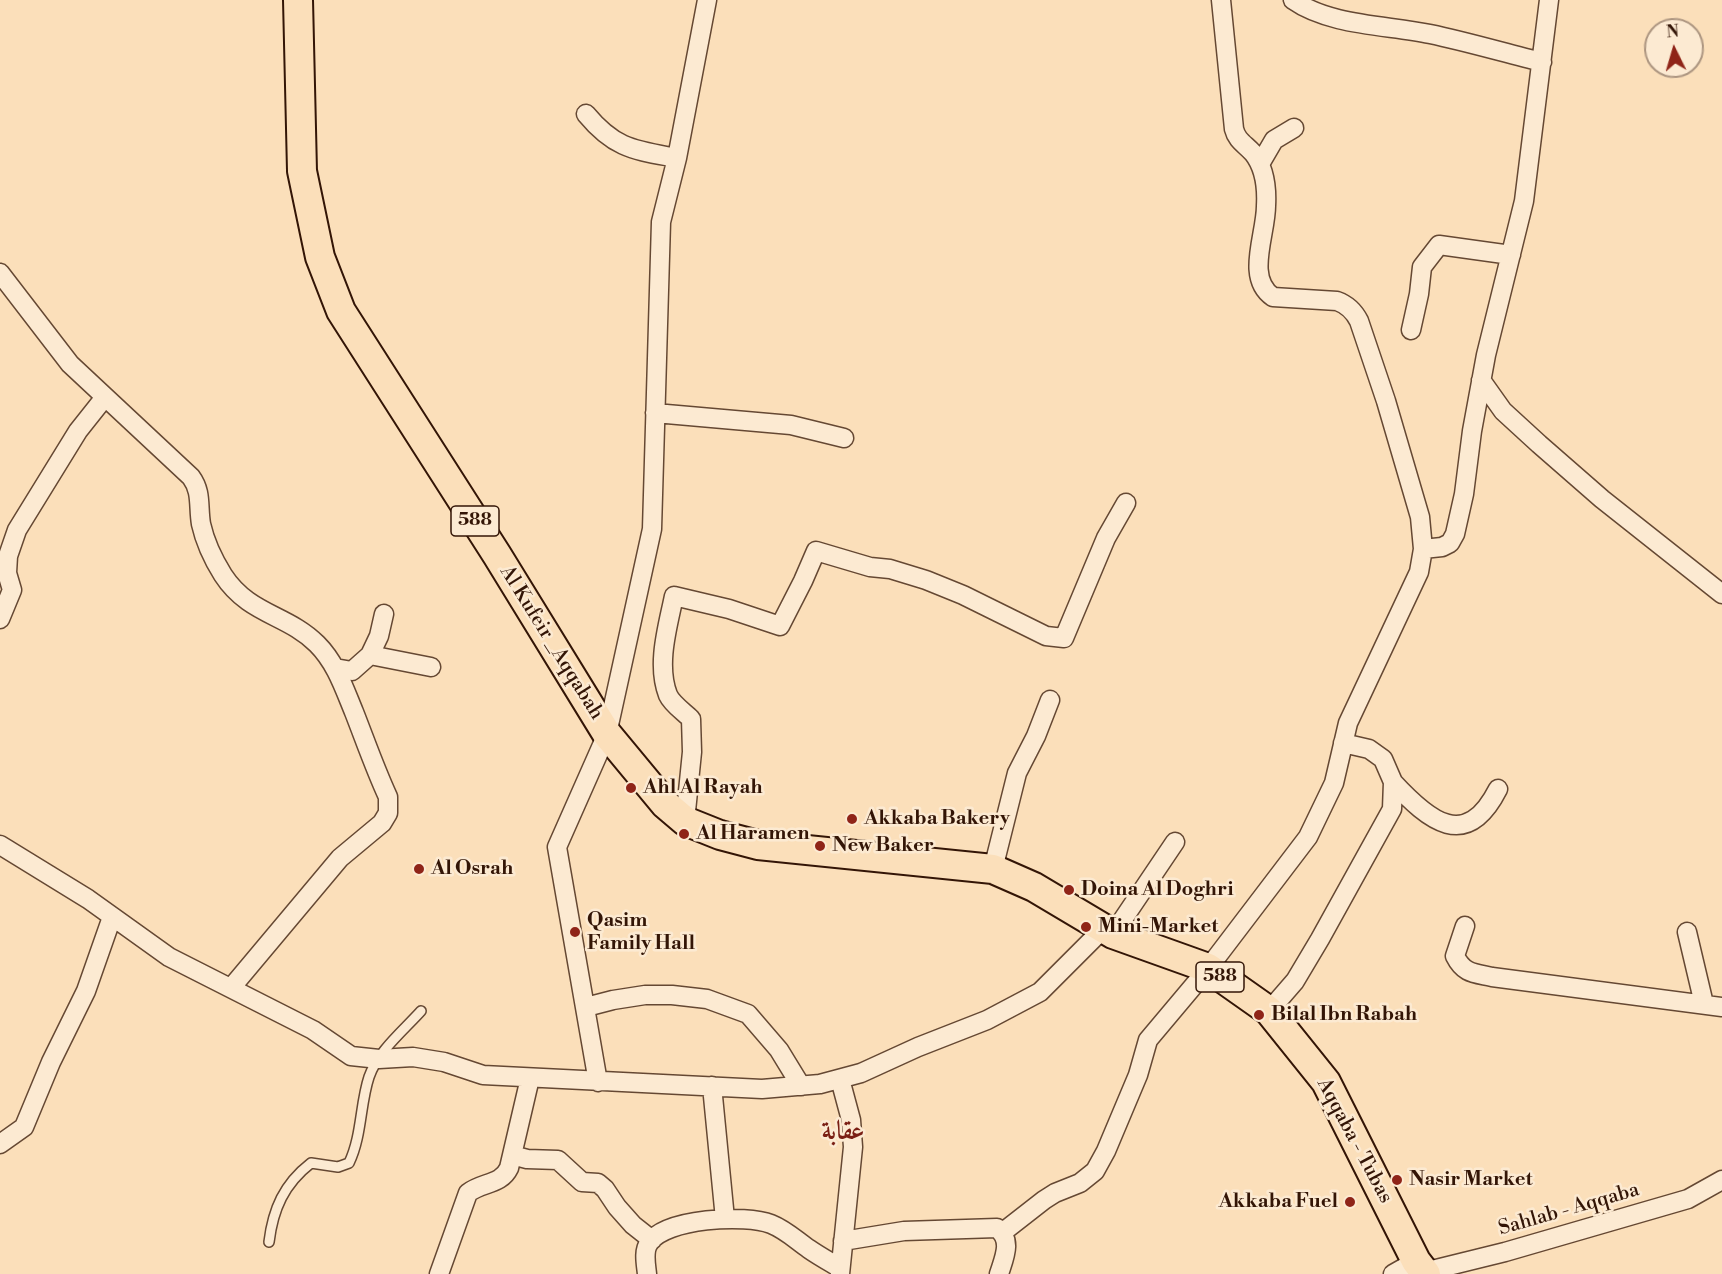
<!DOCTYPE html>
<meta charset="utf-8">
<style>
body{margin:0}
#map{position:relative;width:1722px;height:1274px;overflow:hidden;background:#fbdfba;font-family:"Libre Bodoni",serif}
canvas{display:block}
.north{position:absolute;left:1644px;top:18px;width:60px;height:60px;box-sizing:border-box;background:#fcead2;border:2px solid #ac9580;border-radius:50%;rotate:355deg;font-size:16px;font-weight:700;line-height:24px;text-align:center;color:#331506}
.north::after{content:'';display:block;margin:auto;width:21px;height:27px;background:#8f2418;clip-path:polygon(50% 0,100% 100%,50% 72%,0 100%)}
</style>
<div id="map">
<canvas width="1722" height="1274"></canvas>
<div class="north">N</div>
</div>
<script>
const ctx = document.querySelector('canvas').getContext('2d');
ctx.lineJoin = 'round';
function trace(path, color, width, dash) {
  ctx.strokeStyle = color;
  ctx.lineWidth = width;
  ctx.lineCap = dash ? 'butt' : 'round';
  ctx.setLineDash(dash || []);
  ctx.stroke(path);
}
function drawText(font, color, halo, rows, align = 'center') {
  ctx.font = font + ' "Libre Bodoni",Amiri,serif';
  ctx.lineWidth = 5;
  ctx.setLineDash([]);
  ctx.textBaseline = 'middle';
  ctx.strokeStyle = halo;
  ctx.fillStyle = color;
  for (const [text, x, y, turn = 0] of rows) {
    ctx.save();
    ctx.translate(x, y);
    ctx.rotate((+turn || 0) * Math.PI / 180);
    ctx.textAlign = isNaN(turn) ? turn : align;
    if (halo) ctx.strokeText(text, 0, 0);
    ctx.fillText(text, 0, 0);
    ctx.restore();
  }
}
const service = new Path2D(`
 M269,1242C273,1209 284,1184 311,1163L338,1167L349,1163C362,1136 360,1104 369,1077C378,1051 403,1031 421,1011`);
const minor = new Path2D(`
 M1293,0C1330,26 1388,25 1430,34C1468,42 1505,53 1542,62
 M586,114C615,149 634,150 677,158
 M1260,164L1274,140L1294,128
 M0,273L70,364L191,477C202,492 198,506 201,524C205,542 213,559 223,575C249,615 287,614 317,644C336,663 344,688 354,712C365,740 375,769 388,797V813L382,823L340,858L231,988
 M1411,330L1419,294L1422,267L1439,245L1511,255
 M1481,380L1503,411L1539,444L1602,499L1722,594
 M655,413L791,425L844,438
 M1423,549L1442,547L1450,543L1455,534L1464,494L1472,431L1486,355L1524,201L1549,0
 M0,619L12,590L7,573L8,556L17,530L78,431L105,397
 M370,655L379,636L384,614
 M335,668L352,671L370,655L431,667
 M1393,782C1429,821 1466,852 1498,789
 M685,821L692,752L691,719C684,712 672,704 668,695C656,664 668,626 674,596L729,609L780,626L803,581L816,551L870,567L890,569L926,580L963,595L1046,636L1064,638L1106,538L1126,503
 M0,845L88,899L169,957L313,1030L351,1056L379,1059L413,1057L444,1062L483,1075L762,1089L820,1084L861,1073L918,1047L987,1020L1040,992L1104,928
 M993,869L1017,773L1036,736L1050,700
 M1465,926L1455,956C1464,974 1474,973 1492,977L1722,1007
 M1687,932L1704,1004
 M1113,934L1175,842
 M586,1007L613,1000L645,995H672L707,999L748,1014L779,1050L801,1086
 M1269,1011L1295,981L1320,939L1392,809L1393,782L1383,759L1369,749L1343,743
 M598,1082L557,847L607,734L652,529L661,222L677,158L707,0
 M712,1086L725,1219
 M0,1144L24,1127L51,1062L86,991L112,917
 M512,1155L527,1159L558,1160L582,1182L598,1183L605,1189L617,1207L633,1225L652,1240
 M1003,1232L1044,1200L1055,1193L1080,1183L1095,1171L1106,1151L1138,1075L1148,1040L1206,971L1308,837L1334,783L1348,723L1419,572L1423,549L1420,517L1386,401L1359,321C1354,311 1348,305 1337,301L1273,297C1245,278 1266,235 1266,206C1267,188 1265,168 1253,153C1245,144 1237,141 1234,129L1221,0
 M843,1241L904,1231L997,1228C1013,1240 1004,1258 999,1274
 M1424,1272L1505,1252L1688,1199L1722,1180
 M439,1274L468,1193C482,1182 501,1185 509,1168L530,1078
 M647,1274C646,1264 643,1251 649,1243C665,1218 746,1214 771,1224C786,1230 796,1240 809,1249C819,1256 830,1262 840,1268
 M840,1274L853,1147L851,1120L840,1079
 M1393,1274L1416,1261`);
const primary = new Path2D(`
 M298,0L302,171L320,257L341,311L497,555L607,734L665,804L685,821L720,835L758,845L993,869L1034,887L1113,934L1208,968L1269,1011L1326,1082L1416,1261L1426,1274`);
trace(service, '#654833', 12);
trace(minor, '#654833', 21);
trace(primary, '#331506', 32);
trace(service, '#fcead2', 9);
trace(minor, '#fcead2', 18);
trace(primary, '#fbdfba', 28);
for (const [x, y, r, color] of [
 [631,788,6,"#8f2418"],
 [852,819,6,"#8f2418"],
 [684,834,6,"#8f2418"],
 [820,846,6,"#8f2418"],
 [419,869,6,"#8f2418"],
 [1069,890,6,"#8f2418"],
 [1086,927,6,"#8f2418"],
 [575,932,6,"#8f2418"],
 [1259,1015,6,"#8f2418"],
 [1397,1180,6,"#8f2418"],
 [1350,1202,6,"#8f2418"]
]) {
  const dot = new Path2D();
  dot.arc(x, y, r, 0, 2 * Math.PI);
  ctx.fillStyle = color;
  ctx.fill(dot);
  trace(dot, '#fcead2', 2);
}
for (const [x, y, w] of [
 [475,521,48],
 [1220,977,48]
]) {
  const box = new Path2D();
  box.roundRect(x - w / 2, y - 15, w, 30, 4.5);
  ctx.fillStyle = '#fcead2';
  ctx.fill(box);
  trace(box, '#331506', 1.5);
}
drawText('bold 18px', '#331506', null, [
 ["588",475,521],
 ["588",1220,977]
]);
drawText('20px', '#331506', '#fcead2', [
 ["Al Kufeir _Aqqabah",551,643,58],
 ["Aqqaba - Tubas",1354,1141,62],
 ["Sahlab - Aqqaba",1569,1210,-16]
]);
drawText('bold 20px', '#331506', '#fcead2', [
 ["Ahl Al Rayah",643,788],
 ["Akkaba Bakery",864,819],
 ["Al Haramen",696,834],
 ["New Baker",832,846],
 ["Al Osrah",431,869],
 ["Doina Al Doghri",1081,890],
 ["Qasim",587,921],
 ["Family Hall",587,944],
 ["Mini-Market",1098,927],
 ["Bilal Ibn Rabah",1271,1015],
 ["Nasir Market",1409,1180],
 ["Akkaba Fuel",1338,1202,"right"]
], 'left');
drawText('bold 26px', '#7a1f14', '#fcead2', [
 ["عقابة",843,1133]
]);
</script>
